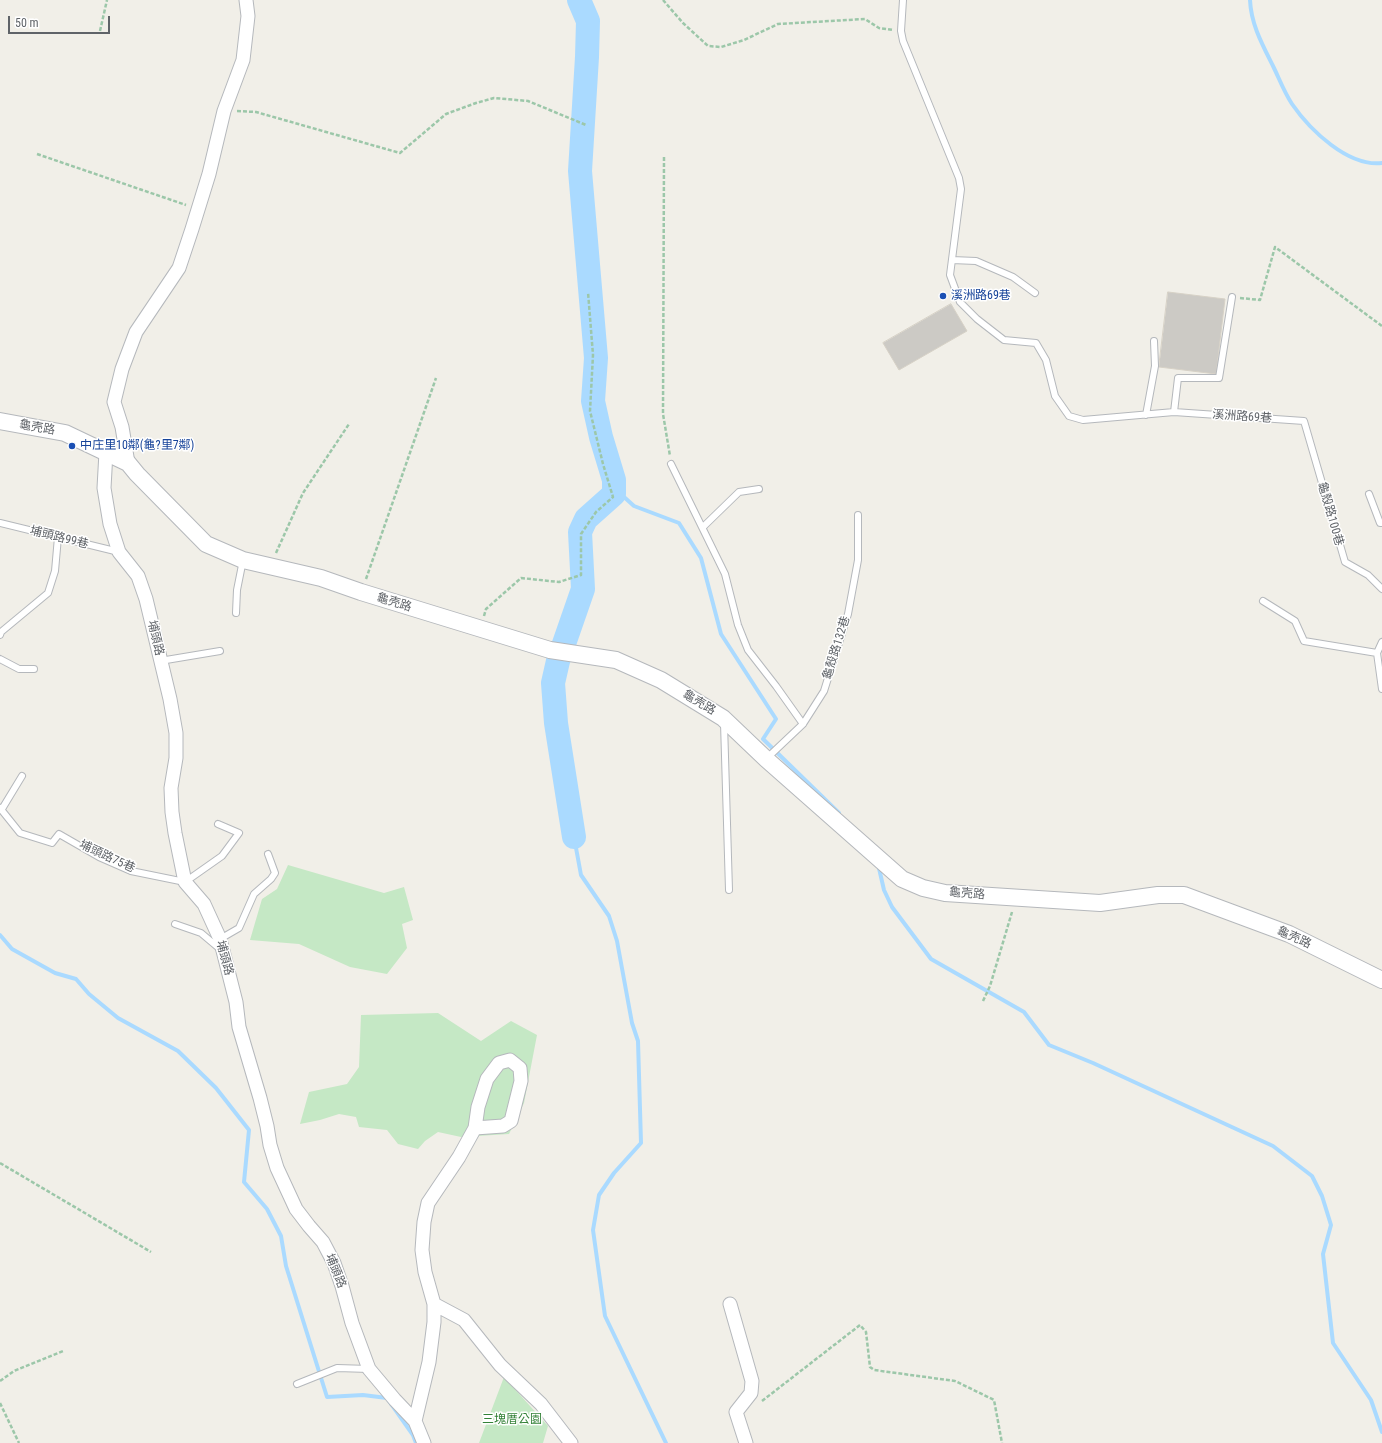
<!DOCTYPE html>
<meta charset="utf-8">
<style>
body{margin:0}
#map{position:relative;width:1382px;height:1443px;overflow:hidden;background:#f1efe8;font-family:"Roboto Condensed",sans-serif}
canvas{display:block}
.scale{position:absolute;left:8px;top:16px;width:102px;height:18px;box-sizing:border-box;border:2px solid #5f6368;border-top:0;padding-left:5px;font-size:12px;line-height:14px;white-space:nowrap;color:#5f6368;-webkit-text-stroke:3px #fff;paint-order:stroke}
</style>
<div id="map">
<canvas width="1382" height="1443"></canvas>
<div class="scale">50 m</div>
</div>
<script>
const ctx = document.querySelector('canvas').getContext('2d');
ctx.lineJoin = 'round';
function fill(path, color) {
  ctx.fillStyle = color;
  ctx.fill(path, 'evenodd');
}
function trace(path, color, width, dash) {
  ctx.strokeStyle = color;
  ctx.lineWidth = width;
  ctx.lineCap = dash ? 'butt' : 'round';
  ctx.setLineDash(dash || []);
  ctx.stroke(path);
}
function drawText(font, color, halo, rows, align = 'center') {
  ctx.font = font + ' "Roboto Condensed","Noto Sans TC",sans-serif';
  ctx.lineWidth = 3;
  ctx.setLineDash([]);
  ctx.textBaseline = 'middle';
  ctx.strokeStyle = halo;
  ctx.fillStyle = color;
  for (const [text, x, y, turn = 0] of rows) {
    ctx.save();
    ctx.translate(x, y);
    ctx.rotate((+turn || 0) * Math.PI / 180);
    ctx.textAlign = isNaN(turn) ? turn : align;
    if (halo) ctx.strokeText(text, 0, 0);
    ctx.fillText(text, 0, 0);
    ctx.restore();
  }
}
fill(new Path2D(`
 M288,865L384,893L404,887L413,920L402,924L407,948L387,974L350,967L299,944L250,940L262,899L277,889Z
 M438,1013L481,1041L511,1021L537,1035L524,1103L509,1134L461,1137L438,1132L425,1141L418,1149L398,1144L387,1130L359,1127L356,1117L339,1114L320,1120L300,1124L309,1092L347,1084L359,1067L361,1015Z
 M504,1377L548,1426L543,1443H479Z`), '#c5e8c5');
trace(new Path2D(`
 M1250,0C1251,24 1262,44 1273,66C1279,78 1284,92 1292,104C1310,130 1348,167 1382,163
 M614,488L634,506L679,523L701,558L721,634L776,719L763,739L839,813
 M574,837L581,875L609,916L617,941L632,1023L638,1041L641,1143L614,1173L599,1195L593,1230L605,1316L666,1443
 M878,864L884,890L892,907L931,959L1024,1012L1049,1045L1093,1063L1273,1146L1312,1176L1322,1196L1331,1225L1323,1254L1333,1343L1371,1400L1382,1432
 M0,935L12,949L55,973L76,979L89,994L118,1018L178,1051L216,1088L249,1130L244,1182L267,1209L281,1236L286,1266L327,1397L363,1395L387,1398L413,1435L416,1443`), '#aadaff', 4);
trace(new Path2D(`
 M574,837L556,723L553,683L558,661L583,589L580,532L586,519L614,494V480L601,437L593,401L596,358L580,171L587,57L588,21L579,0`), '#aadaff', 24);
const building = new Path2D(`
 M1168,292L1225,299L1216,374L1159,367Z
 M951,304L967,331L899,370L883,343Z`);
fill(building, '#cccac5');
trace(building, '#d6d1c6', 1);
const service = new Path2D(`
 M903,0L901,31L903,41L959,178L961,189L950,275L960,302L977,319L1004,340L1036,343L1046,360L1055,396L1069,416L1083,420L1174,412L1304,421L1345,562L1368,575L1382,589
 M952,260L976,261L1013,277L1035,293
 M1174,412L1178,378H1219L1232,297
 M1146,415L1155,366L1154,341
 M671,464L725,574L738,625L748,650L776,686L803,724
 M1369,494L1380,523H1382
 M0,523L119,552
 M703,527L739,492L759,489
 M1263,601L1295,621L1304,641L1377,653
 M236,613L237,590L243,560
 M0,635L1,632L48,593L55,571L58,537
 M1382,642L1377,653L1382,689
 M0,659L19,669H34
 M160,661L220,651
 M724,723L729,890
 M766,759L803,724L824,691L848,614L858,560V515
 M0,808L20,833L52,843L59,834L99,857L131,871L185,882L222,856L239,833L218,824
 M2,809L22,776
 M175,924L201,933L220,949
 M220,939L239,928L254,894L271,879L275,873L268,854
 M297,1384L337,1368L369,1369`);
const minor = new Path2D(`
 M106,452L104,488L110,524L119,552L138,576L146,599L170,699L176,733V758L171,788L172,812L175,833L185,882L204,904L220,939L236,1002L239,1027L260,1098L267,1126L270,1145L277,1168L296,1209L309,1226L323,1242L334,1263L342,1286L352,1323L369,1369L395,1400L415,1421L424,1443
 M128,463L122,427L114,402L122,369L136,332L179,268L192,229L209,174L224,111L243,60L248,16L246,0
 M434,1304L464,1320L500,1365L541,1404L571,1443
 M730,1304L752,1381L751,1393L736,1412L746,1443
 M415,1421L429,1362L434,1322V1304L425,1272L422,1250L424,1222L428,1203L459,1157L475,1128L478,1107L487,1079L499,1063L510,1060L520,1068L521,1081L511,1121L503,1126L475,1128`);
const tertiary = new Path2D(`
 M0,421L65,433L128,463L137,474L206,544L243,560L321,578L361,592L550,650L616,660L661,680L723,718L766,759L902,879L923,888L945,893L1100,903L1158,895H1184L1289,934L1382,980`);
trace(service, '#b5b8bc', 8);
trace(minor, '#b5b8bc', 15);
trace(tertiary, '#b5b8bc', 18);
trace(new Path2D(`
 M663,0L683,23L708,46L721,47L744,40L778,24L865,19L879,28L893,30
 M100,31L107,0
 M237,111L256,112L400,153L446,114L476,103L494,98L528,101L586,125
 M37,154L186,205
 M664,157L663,414L670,456
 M1240,298L1260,300L1275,247L1382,326
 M276,553L303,493L349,424
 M366,579L436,378
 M484,616L486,609L521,578L559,582L581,575V534L596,512L613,497L603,464L590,411L593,355L588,292
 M983,1001L990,986L1012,912
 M0,1163L151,1252
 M0,1381L14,1371L63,1351
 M762,1401L860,1325L866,1332L870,1367L874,1370L955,1381L994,1400L1002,1443
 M0,1403L19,1443`), '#9cc7a9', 2.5, [4, 2]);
trace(service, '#fff', 6);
trace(minor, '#fff', 13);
trace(tertiary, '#fff', 16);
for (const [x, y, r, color] of [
 [943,296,4,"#1a4fb4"],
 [72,446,4,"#1a4fb4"]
]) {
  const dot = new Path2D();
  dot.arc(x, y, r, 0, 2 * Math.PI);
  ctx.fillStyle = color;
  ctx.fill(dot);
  trace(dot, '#fff', 1.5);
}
drawText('12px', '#164399', '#fff', [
 ["溪洲路69巷",951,296],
 ["中庄里10鄰(龜?里7鄰)",80,446]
], 'left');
drawText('12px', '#5f6368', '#fff', [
 ["溪洲路69巷",1242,417,4],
 ["龜壳路",37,428,10],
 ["龜殼路100巷",1330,514,74],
 ["埔頭路99巷",59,538,14],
 ["龜壳路",394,603,17],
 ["埔頭路",155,638,77],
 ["龜殼路132巷",837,648,-73],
 ["龜壳路",699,703,31],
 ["埔頭路75巷",107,857,25],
 ["龜壳路",967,894,5],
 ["龜壳路",1294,938,24],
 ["埔頭路",224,958,75],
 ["埔頭路",335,1271,68]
]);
drawText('12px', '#348238', '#fff', [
 ["三塊厝公園",512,1420]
]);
</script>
